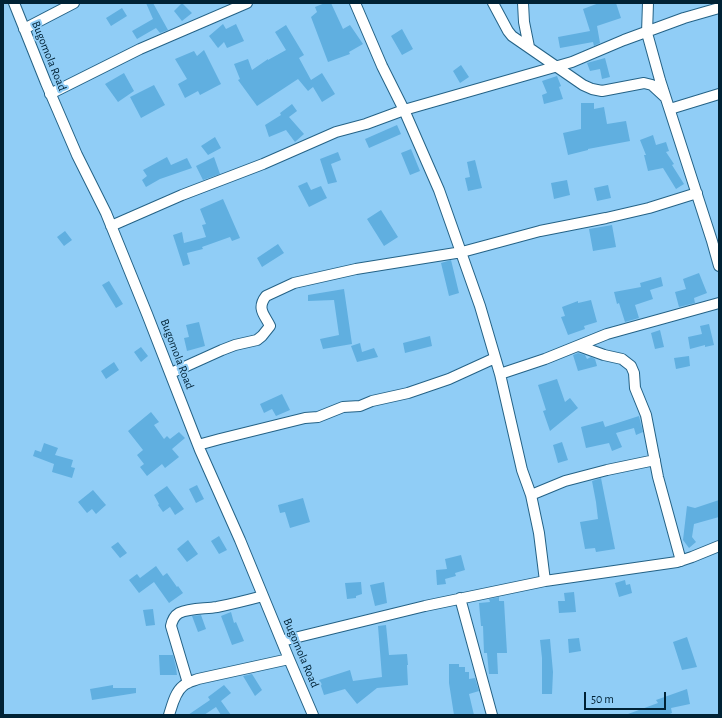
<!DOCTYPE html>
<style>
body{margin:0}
#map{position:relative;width:722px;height:718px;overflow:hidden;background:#90cdf6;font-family:"Alegreya Sans",sans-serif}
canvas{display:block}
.frame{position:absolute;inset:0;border:4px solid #002235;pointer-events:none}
.scale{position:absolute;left:584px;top:692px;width:82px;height:18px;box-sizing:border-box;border:2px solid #002235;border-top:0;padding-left:5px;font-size:12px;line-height:14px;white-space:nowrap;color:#002235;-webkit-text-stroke:3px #90cdf6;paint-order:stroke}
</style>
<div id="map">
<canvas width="722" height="718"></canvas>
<div class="frame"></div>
<div class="scale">50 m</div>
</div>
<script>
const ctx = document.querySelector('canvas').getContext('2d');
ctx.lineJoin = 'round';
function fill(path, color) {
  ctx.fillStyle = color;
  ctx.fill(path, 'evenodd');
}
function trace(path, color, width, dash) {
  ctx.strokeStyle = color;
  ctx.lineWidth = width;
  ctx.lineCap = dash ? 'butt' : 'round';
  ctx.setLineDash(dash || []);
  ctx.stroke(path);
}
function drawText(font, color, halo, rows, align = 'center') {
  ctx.font = font + ' "Alegreya Sans",sans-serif';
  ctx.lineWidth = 4;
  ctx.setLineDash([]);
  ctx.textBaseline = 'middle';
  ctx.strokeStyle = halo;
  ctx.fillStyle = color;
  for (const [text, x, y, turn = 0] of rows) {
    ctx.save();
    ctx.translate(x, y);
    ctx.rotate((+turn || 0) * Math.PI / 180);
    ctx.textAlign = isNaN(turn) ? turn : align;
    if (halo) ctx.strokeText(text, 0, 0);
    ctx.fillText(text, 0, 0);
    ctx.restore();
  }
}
fill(new Path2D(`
 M146,3H153L168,30L160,33L156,28L137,39L132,31L153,19Z
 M182,3L192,13L182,21L174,11Z
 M325,3H331L343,29L350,25L363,44L349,52L350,54L328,62L311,17L317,12L315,7Z
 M599,3H616L621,18L597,26L600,43L594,46L593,42L560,48L558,37L590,31L583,9Z
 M122,8L127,16L111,26L106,18Z
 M223,24L226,29L236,24L244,41L227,48L224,42L218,48L209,36Z
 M286,25L304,55L299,58L311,80L322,73L335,94L322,102L313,87L308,91L298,79L257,106L238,80L240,79L234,64L248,59L252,70L268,59V60L286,50L275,32Z
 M402,29L413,49L402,55L391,36Z
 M204,50L221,84L200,95L198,91L185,98L178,84L187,79L175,59L194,51L197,56Z
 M605,58L610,77L602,79L600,69L590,71L587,63Z
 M461,65L469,77L460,83L453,71Z
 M124,73L134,91L118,102L105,84Z
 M557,76L561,86L559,87L563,99L544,104L542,95L547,93L542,81Z
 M154,85L165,105L141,118L130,97Z
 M581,103H594V109L604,107L607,124L626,121L630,141L588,149V150L568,155L563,133L581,129Z
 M292,104L297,111L289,117L304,134L295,142L286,130L269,137L265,125L281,115L280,113Z
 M397,125L401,134L369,148L365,139Z
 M653,135L656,145L666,142L669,151L666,152L674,164L672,165L684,184L676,189L663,168L648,171L644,155H646L640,140Z
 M215,137L221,148L208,155L201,146Z
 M411,149L420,171L410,175L401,153Z
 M338,152L341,160L331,164L337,182L328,184L320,159Z
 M167,157L171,165L187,158L192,168L160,179L146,187L142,180L147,176L143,170Z
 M214,157L220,174L203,180L196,166Z
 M475,160L482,188L468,191L465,178L470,177L467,162Z
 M567,180L570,195L554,199L551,183Z
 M307,182L311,190L321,186L327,198L309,207L298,186Z
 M608,185L611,198L597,201L594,188Z
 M223,199L240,238L232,241L230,237L202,247L203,249L187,253L190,264L183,266L173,235L182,232L184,243L206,237L202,225L206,224L200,209Z
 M381,210L398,237L384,246L367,219Z
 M612,225L616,247L593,251L589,229Z
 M65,231L72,240L64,246L57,237Z
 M278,244L284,253L262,267L257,258Z
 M451,260L459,293L449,296L441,263Z
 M699,273L707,293L694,298L695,303L679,307L675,292L686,289L683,279Z
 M661,277L663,286L650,290L653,299L635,305L639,318L625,322L619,303L617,304L614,292L641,287L640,283Z
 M109,281L123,304L116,308L102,285Z
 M344,289L352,344L323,349L320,339L339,335L334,300L308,301V295Z
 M591,300L597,322L584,326L585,329L568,335L561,317L565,316L562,307L578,301V303Z
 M199,322L205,346L187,351L184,338L189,337L186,325Z
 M709,324L714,345L705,347V345L690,349L688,337L702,334L700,326Z
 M660,330L664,347L655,349L651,333Z
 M430,336L432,346L405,353L403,343Z
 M360,343L362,352L374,348L378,357L357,362L351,346Z
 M141,347L148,356L141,362L134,352Z
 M578,353L585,355L587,359L591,357L595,359L597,366L578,371L573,355Z
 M689,356L690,366L676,369L674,358Z
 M114,362L119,370L106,379L101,371Z
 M557,379L565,402L570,398L578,408L550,431L543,411L546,410L538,385Z
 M282,394L290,410L276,416L272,409L264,413L260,404Z
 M151,412L159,422L154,425L164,439L167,436L170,439L179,432L185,438L172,449L179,457L165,468L162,464L147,476L140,467L144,464L137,455L143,450L128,431Z
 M639,416L643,432L636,435L634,428L616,433L622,447L612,451L609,443L586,448L581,427L603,421L605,427Z
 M562,442L568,460L558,463L553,445Z
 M44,443L58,448L55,455L73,460L71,467L75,468L72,478L52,472L54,464L33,456L35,450L41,452Z
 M601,478L615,549L596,552L595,548L585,549L580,522L598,519L596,502L592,481Z
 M197,485L204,499L196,503L189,489Z
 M167,486L184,509L175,515L170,507L163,512L158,505L159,504L154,495Z
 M93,490L106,505L96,514L92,509L87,513L78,502Z
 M303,498L310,522L290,528L285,512L280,513L278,505Z
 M719,500V517L694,524L692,537L696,542L689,548L683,540L687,506L695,508Z
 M219,536L227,550L219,554L211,541Z
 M188,540L198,554L187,562L177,549Z
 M118,542L127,553L120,558L111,547Z
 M461,555L465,570L455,573L456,576L445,579L446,584L437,585L436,570L447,569L445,559Z
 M156,566L163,576L167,573L177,587L178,586L183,593L169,603L154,582L139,593L129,580L137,574L140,578Z
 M625,580L626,585L630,584L632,593L619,597L615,583Z
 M361,582L362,594L356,596V598L347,599L345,583Z
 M384,582L387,603L375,606L370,585Z
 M574,592L576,612L559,613L558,601H565L564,593Z
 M499,597V601H504L507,653H497L498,674H489L487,653H484L483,626H481L479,603L490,602L489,599Z
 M153,609L155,625L146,626L143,610Z
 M231,612L234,623L236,622L244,641L232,645L221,616Z
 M201,615L206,629L198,632L192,616Z
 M386,625L389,655L407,654L408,665H407L408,685L377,688L357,704L345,689L324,695L319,680L350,670L353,681L382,677L378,626Z
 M687,637L697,667L682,670L673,642Z
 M579,638L581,651L569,653L568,639Z
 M550,639L553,672L552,694H542V658L540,640Z
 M159,655H173L176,667L177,675H160Z
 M449,664H459V667H465V672H469V679L475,678L479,691L469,694L474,715H454L449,683Z
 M252,674L262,690L255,696L243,676Z
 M113,685V688H136V693L92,700L90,689Z
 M224,685L231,693L221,701L231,715H221L216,707L204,715H188L210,700L208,697Z
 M687,689L690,704L671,708L672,713L667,715H628V714L658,703L656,700Z`), '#60afe0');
const minor = new Path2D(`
 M14,3L46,83L77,155L106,213L147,314L200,450L240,540L289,659L313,715
 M355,3L382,66L404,110L439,190L480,306L500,374L522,470L531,495L539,533L545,581
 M493,3L508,31L512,36L583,85L592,89L602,91L644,83L652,85L665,97
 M523,3L524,22L529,47
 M648,3L647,33L660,80L712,241L719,266
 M24,29L74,3
 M50,94L140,49L247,3
 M670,109L719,94
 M111,226L182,195L263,164L336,132L366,124L404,110L572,62L624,40L684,18L719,8
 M579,346L604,355L622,359L631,366L634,373L635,388L646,415L658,477L681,561
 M171,373L222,350L235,345L257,340L262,336L270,326C265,315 256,309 266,296L294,283L356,269L462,252L540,231L606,218L649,208L697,193
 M500,374L545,359L607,334L719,303
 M198,445L220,439L305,418L318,417L343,407L360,406L372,401L408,393L449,379L495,358
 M531,495L565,481L607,470L655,460
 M460,598L492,715
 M282,641L425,606L545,581L677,562L692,557L719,546
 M188,683L171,626C172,621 174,616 179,613C190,608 205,609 217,607C232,604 248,600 263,596
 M169,715C172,706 175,692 183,686C187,682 193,681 198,679L289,659`);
trace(minor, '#246286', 12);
trace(minor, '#fff', 10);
drawText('12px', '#002235', '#90cdf6', [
 ["Bugomola Road",49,56,68],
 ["Bugomola Road",177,354,69],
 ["Bugomola Road",301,653,67]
]);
</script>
